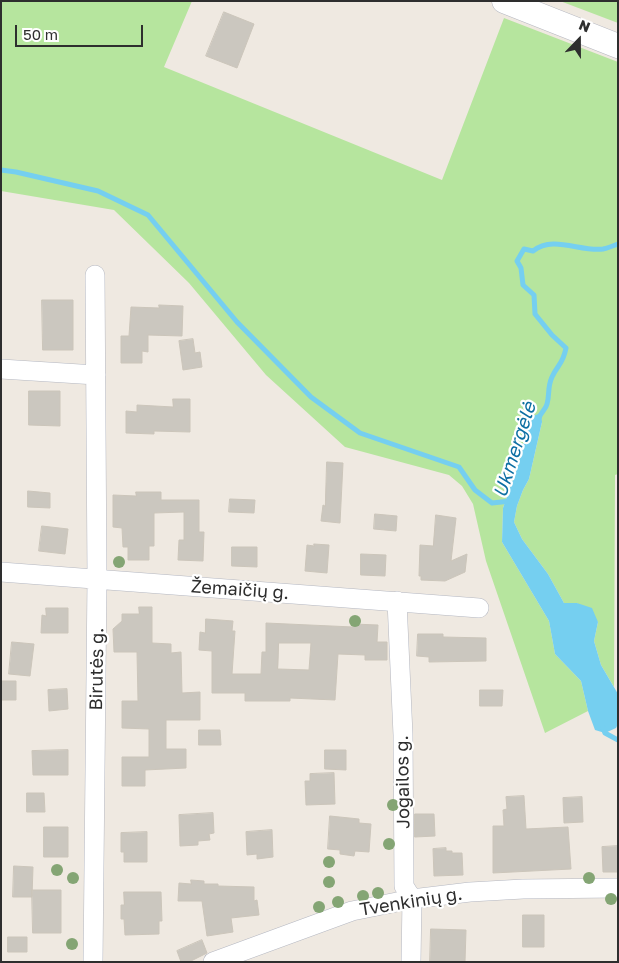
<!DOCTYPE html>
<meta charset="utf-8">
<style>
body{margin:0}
#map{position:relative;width:619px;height:963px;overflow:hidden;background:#efe9e1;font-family:"Golos Text",sans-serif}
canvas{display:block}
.frame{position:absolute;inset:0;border:2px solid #2e2e2e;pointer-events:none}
.north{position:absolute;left:554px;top:15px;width:50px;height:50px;-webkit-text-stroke:4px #fff;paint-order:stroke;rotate:22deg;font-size:14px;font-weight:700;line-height:20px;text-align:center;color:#2e2e2e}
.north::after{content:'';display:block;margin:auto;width:18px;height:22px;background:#2e2e2e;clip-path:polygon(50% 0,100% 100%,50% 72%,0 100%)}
.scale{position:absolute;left:15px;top:25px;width:128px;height:22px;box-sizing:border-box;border:2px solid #2e2e2e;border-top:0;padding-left:6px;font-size:15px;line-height:18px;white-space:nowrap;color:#2e2e2e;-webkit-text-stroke:4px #fff;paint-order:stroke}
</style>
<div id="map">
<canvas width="619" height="963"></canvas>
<div class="frame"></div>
<div class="north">N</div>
<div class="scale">50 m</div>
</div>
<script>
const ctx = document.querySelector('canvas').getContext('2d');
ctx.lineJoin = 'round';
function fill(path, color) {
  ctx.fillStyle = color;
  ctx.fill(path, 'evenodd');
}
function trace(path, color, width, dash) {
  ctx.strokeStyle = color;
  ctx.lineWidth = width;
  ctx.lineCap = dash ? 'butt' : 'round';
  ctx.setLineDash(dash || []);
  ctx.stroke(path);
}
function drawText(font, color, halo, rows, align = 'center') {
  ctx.font = font + ' "Golos Text",sans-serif';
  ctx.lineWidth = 4.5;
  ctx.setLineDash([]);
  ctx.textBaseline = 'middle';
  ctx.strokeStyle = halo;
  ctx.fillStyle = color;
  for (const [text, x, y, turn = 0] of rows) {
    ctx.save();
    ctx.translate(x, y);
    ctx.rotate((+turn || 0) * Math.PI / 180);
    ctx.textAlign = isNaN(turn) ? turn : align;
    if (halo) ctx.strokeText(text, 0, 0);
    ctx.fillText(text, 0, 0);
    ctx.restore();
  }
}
fill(new Path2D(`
 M1,1H192L164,67L442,180L504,18L618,62V474L615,475L614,687L601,665L594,641L598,622L577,603H564L548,574L522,539L514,522L517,506L523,490L529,479L542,422L526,433L519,462L503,508L502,542L549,621L555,654L581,681L588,711L545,733L486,561L473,504L462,486L449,475L345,447L266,375L189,283L114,210L1,191Z
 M560,1H618V23Z`), '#b6e59e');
fill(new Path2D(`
 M541,413L542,422L529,479L523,490L517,506L514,522L522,539L548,574L564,603H577L592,608L598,622L594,641L601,665L618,694V724L616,728L605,733L595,730L588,711L581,681L555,654L549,621L502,542L503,508L519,462L526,433L533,416Z`), '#75cff0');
trace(new Path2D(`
 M1,170L16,172L98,191L148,215L237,322L311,397L360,433L459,467L475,490L492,503L511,501
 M539,418C541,412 546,409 547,404C550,394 547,388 552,377C558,364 563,364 566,348L552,335L535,314L534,295L523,285L521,268L517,261L524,249L533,251C553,235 580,252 603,249C608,248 613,246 618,244
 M603,728L605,733L618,740`), '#75cff0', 5);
const building = new Path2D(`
 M224,12L254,24L237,68L206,56Z
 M42,300H73V350H43Z
 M159,305L183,306L182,336L148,335V352L142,351V363H121V336H129L131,307L159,308Z
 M193,339L195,353L200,352L202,367L183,370L179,341Z
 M29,391H60V426L29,425Z
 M173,399H190V432L154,431V434L126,433V411L137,412V405L173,407Z
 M327,462L343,463L340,523L321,521L323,505L325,506Z
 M28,491L50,493V508L28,507Z
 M136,492H161V500H199V532H204L203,561L178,560L179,540H184V512L154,513V546H149V560H128V547H123L122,528L113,527V495L136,496Z
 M230,499L255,500L254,513L229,512Z
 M375,514L397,516L396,531L374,529Z
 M436,515L456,518L451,561L467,554L465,572L445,581L421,580V576H419L420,545L433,546Z
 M42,526L68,529L65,554L39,551Z
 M314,544L329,545L327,573L305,571L307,545L314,546Z
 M232,547H257V567L232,566Z
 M361,554L386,555L385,576L361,575Z
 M139,607H152V643L171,644V653L181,652L182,693L200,692V720H166V749H186V768L145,770V786H122V757H149V729L122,728V701H138L137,652H114L113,629L122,621V614H139Z
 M46,608H68V633H41L42,615L46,616Z
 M206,619L233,621L232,631H235L232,674H261L262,652H266V623L353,627V624L378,625L377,642H387V660H365V655L338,654L335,700L290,698V701H245V693H212V651L199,650L200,632L205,633ZM279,643H311L309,670L278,669Z
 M418,634H443V637L486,638V661L429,662V657L417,656Z
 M12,642L34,644L30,676L9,674Z
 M1,681H16V700H1Z
 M67,689L68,709L49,711L48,690Z
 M480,690H503L502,706H480Z
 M199,730H220L221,745H199Z
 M68,750V775H33L32,751Z
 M325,750H346V770L325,769Z
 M334,773L335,804L306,805L305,781H310V774Z
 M27,793H44L45,812H27Z
 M524,796L526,829L568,827L571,869L493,873V826H504L503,810L507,809L506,797Z
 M582,797L583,822L564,823L563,798Z
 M213,813L214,833L209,834L210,840L198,841V845L180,846L179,815Z
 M415,814H434L435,836L415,837Z
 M330,816L359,819V823L371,824L369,852L355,851L354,856L340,854V850L328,849Z
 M44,827H68V857H44Z
 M272,830L273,857L257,859V854L247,855L246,832Z
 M147,832V862H124V852H121V833Z
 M618,846V872H603L602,847Z
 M446,848V851H452V853H462L463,875L434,876L433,849Z
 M14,866L33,867L32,897H13Z
 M191,880L204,881V884H218V886L254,887V901L257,900L259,915L231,918L233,932L207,936L202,901H178L179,883L191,884Z
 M32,890H61V933H33Z
 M124,892H161L162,921H159V934L125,935L124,919H121V905H124Z
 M523,915H544V947H523Z
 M431,929L466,930L465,962H430Z
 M8,937H27V952H8Z
 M202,940L207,953L189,962H181L177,951Z`);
fill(building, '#cbc7bf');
trace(building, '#cbc5ba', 1);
const minor = new Path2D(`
 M1,369L96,375
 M1,572L479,608
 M397,601L403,735L404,886L412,899L411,962
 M93,962L97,579L95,275
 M213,962L352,911L412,899L470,892L523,889L618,888`);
const tertiary = new Path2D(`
 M504,1L618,46`);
trace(minor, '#b4b7c1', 20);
trace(tertiary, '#b4b7c1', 25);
trace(minor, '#fff', 19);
trace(tertiary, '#fff', 24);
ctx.fillStyle = '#84a574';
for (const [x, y] of [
 [119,562],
 [355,621],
 [393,805],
 [389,844],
 [329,862],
 [57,870],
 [73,878],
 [589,878],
 [329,882],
 [378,893],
 [363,896],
 [611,899],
 [338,902],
 [319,907],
 [72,944]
]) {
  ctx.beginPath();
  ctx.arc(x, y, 6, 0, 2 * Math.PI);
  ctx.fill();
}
drawText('18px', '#2e2e2e', '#fff', [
 ["Žemaičių g.",240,590,4],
 ["Birutės g.",97,669,-89],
 ["Jogailos g.",403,782,-91],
 ["Tvenkinių g.",411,902,-9]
]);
drawText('italic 19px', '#0d6fa3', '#fff', [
 ["Ukmergėlė",515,450,-72]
]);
</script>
